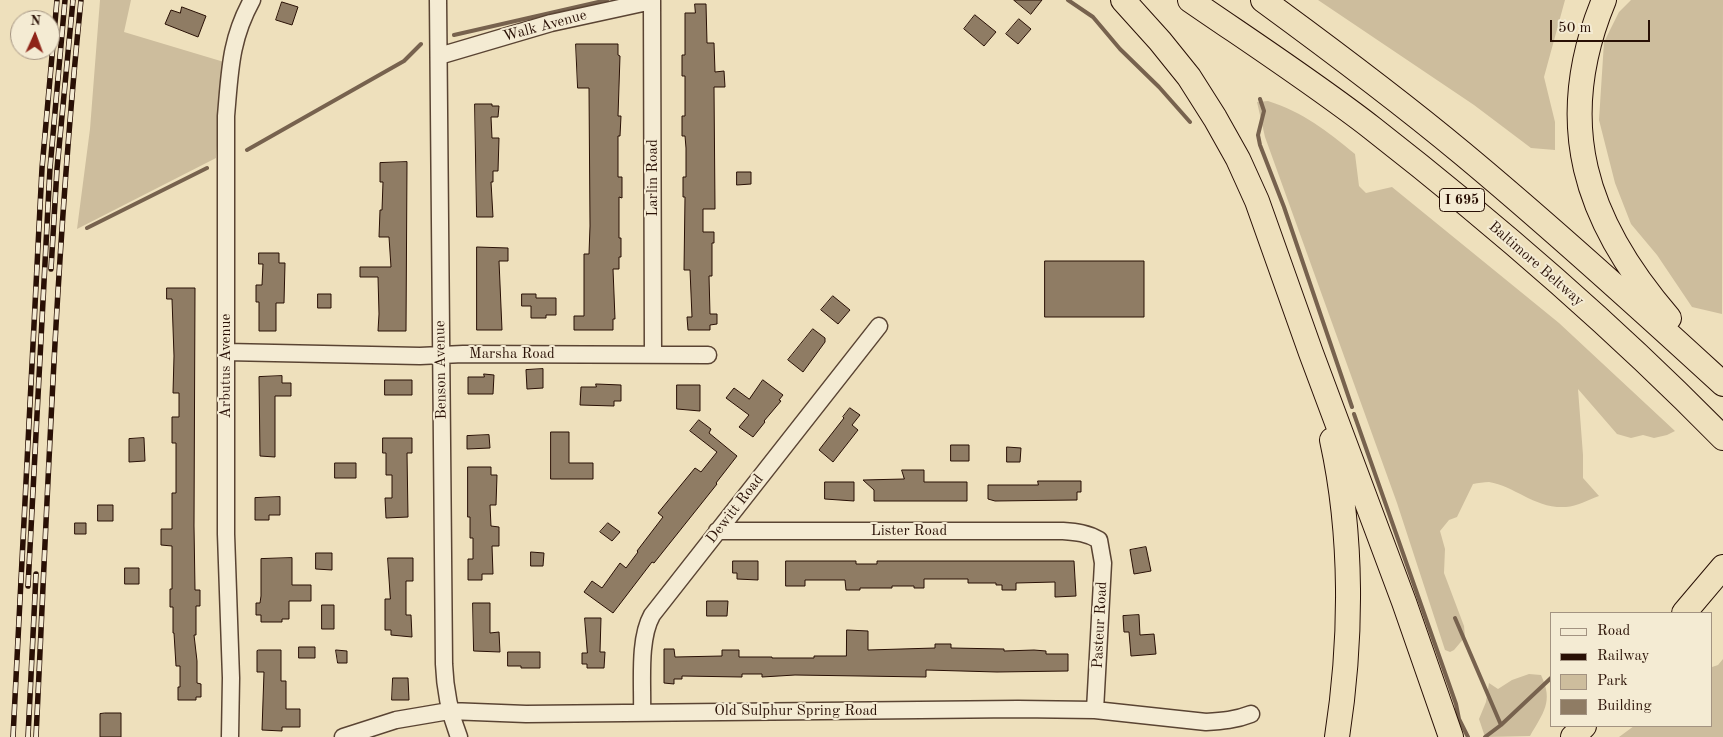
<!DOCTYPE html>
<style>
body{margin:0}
#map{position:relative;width:1723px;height:737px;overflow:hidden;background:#eee0bc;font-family:"Old Standard TT",serif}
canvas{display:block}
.legend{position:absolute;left:1550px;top:612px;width:162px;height:115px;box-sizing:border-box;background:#f4ebd3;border:1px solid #a39381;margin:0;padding:6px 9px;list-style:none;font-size:15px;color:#291005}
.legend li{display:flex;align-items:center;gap:10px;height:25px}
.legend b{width:25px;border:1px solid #a39381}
.north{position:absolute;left:10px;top:10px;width:50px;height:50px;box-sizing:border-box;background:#f4ebd3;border:1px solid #a39381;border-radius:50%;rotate:2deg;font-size:14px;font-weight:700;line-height:20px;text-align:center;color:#291005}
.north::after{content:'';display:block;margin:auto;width:18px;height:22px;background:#8f2418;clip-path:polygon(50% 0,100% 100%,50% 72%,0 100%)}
.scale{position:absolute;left:1550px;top:20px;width:100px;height:22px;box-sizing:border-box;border:2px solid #291005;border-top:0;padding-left:6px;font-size:15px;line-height:18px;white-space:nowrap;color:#291005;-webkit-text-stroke:4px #f4ebd3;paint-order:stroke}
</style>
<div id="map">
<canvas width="1723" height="737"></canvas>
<ul class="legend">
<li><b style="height:6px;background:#f4ebd3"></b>Road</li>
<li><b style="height:6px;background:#291005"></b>Railway</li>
<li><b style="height:14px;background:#cdbd9d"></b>Park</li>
<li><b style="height:14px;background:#8f7c64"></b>Building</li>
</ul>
<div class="north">N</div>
<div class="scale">50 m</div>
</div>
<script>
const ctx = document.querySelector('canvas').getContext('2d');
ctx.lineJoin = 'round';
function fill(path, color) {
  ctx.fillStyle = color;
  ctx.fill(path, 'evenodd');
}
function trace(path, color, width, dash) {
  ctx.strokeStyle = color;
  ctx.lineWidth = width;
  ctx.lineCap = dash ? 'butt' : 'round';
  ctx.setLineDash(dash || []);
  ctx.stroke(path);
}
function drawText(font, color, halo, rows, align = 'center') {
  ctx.font = font + ' "Old Standard TT",serif';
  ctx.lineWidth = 4;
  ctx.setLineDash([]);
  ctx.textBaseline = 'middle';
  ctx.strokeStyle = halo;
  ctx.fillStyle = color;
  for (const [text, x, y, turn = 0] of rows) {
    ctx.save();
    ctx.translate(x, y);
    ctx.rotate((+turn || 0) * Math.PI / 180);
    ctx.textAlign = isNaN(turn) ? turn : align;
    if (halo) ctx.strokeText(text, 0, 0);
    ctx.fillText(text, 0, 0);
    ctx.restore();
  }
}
fill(new Path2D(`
 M100,0H131L124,32L224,62L216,158L77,229L90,129Z
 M1318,0H1565L1544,77L1555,122V150L1531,148L1474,105Z
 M1631,0H1723L1722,314L1692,307L1657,255L1631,224L1615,183L1599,120L1604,42L1619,12Z
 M1268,101C1303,112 1327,131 1355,154L1359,186L1366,193L1392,187L1559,323L1675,431L1667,435L1654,438L1643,435L1631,438L1617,434L1578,389L1583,455V478L1599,496C1588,500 1577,506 1566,507C1535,509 1515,486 1489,482C1484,482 1478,483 1473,484L1457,517L1449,520L1440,531L1445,549L1444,573L1464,626L1465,637L1454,650L1450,652L1445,650L1397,503L1265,137L1257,102Z
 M1723,659V737H1619L1634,726H1712V667L1718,665Z
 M1529,674L1541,675C1554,702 1543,713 1530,736L1485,737L1479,719L1486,702L1489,683L1498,689L1512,680Z`), '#cdbd9d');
trace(new Path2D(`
 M1068,0L1093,17L1120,49L1159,87L1190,122
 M454,35L607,0
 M1260,99L1264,111L1258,135L1260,145L1284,207L1352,407
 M247,150L404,61L421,44
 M87,228L207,168
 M1354,414L1456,704L1459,719L1468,737
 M1455,618L1501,725
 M1485,737L1501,725L1552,677`), '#77624e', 4);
const building = new Path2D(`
 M1014,0H1042L1031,14Z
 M282,2L298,7L292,25L276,20Z
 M695,4H706L707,43H714L715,72L724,71L725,87H714L715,209H703V232H714V243H712V276H709L710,314H717V324L710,325V330H688L687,317H692L690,270H684L685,197H683V177H686V148L685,136H682V116H685V76H682V55H685V13H695Z
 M182,7L206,16L198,37L165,24L171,10L180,13Z
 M975,15L996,32L984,46L964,29Z
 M1019,19L1031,29L1018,44L1006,34Z
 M576,44H618V55L620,56L618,116H621L620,136H618V177H622V198L619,197V238H621V257H619V269H613L615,319H613V330H574V316H584V254H589L590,226L589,88H578Z
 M475,104H492V106H499L498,117H491L492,138H499L498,171H493V182H491L493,217H477Z
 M407,162L406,331H378L379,314L378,277H360V267H391L389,237H379L380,210H382L383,182H380V163Z
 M737,172H751V184L737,185Z
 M477,247L508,248V261H499L502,330H477Z
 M259,253H279V263H285L284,303H276V331H259V302H256V285H262L263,264H259Z
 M1045,261H1144V317H1045Z
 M167,288H195L194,526L195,590H200V606H196V635H194L197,661V683L201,684V697H196V700H178V687H180V666H176L174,633H173V607H170V589H172V546L161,545V529H172V493H176V443H172V417H179V393H173L174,356L172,299H167Z
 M318,294H331V308H318Z
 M522,294H536V298H556V315H546V318H531V306H522Z
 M833,296L850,310L838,324L821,310Z
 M813,329L825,338V342L803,372L788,360Z
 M543,369V388L527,389L526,370Z
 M484,374L494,375L493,394H468V377H484Z
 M282,376V383H291V396H275V457L260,456L259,377Z
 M385,380H412V395H385Z
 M763,380L783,395L779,400L781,401L764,421L765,422L753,437L739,427L749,415L726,398L734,388L749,399Z
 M596,384L621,385V401H614V406L580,405L581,387H596Z
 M677,385H700V411L677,409Z
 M850,408L860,415L852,425L858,430L833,462L819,450L844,418L843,417Z
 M699,420L711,429L709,433L737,456L716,483L717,484L654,563L652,562L613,613L584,592L592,581L602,588L620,563L626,568L638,552L637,551L663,517L658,513L695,468L701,472L717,452L690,431Z
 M551,432H569V463H593V479H551Z
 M489,435L490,448L467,449V436Z
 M144,438L145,461L129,462V439Z
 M383,438H412V453H407L408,517L386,518L385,498H392V475H386V453H383Z
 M951,445H969V461H951Z
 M1007,447L1021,448L1020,462H1007Z
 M335,463H356V478H335Z
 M468,467H491V475H497L496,505H490L491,526L499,527V546H492L493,574H482V580H468V559H473V538H470V517H468Z
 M902,470H924V482H967V501H874V490L863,480L904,479Z
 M1038,481H1081V492H1077V500L995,501L988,499V485H1038Z
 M825,482H854V501L825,499Z
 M280,497V515H269V520H255V498Z
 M98,505H113V521H98Z
 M75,523H86V534H75Z
 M608,523L620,532L612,541L600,532Z
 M1146,547L1151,571L1134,574L1130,550Z
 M531,552L544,553L543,566H531Z
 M316,553H332V570L316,569Z
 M292,558V585H311V601H289V619H282V622H261V615H256V603H260L261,596V559Z
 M388,558H413V581H406V615H411L412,637L391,635V630H385V599H390Z
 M733,561H758V580L737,579V573H733Z
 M786,561H856V564H877V561H1074L1076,596L1055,597V582L1016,583V590H1002V585H996V583H968V579H924V588H914V586H892V588H860V590H846L845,580H805V586H786Z
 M125,568H139V584H125Z
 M707,601H728L727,616H707Z
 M473,603H490V633L499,632L500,652L474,651Z
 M322,605H334V629H322Z
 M1139,615L1140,635L1154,634L1156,654L1131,656L1129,632H1124L1123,616Z
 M585,618H601L600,652H605L604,668H587V664H582V653H587Z
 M847,630L868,631V650L935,648V644H951V648L1004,649V651L1034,650L1046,651V654H1068V671L997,672L926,670V677L795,675L762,677V674H742V677L682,676V679H674V684L664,683V649H674L675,657L722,656V650H739V657H772V658H814V656H846Z
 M299,647H315V658H299Z
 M259,650H281V681H286V709H300V727H282V731L262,730L264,672H257V651Z
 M336,650L347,651V663H338Z
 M508,652H540V668H521V666H508Z
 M393,678H408L409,700H392Z
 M105,713H121V737H100V714Z`);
fill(building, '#8f7c64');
trace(building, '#291005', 1);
const minor = new Path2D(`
 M438,0L444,664C445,690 449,712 459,737
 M439,56L551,23L652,1L653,354
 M226,352L420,356L463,354L708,355
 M717,531H1063C1077,532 1087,533 1099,540L1103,563L1095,710
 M642,713C643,684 638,640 652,615L879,326
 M230,737L231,678L226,534V116C230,71 230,40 252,0
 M343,737L396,720L449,711L526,714L1018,709L1095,710L1206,722C1222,721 1236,720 1251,714`);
const highway = new Path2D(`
 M1123,0L1160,41L1189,77L1215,118L1238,159L1257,201L1311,353L1404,602L1451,737
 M1190,0C1251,42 1314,83 1372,128C1495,224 1614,327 1723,438
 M1263,0C1330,49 1397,99 1462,153C1551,227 1637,305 1723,384
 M1604,0C1553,123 1585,221 1669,318
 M1332,440C1353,536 1352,640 1337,737
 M1684,613L1723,567
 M1573,737L1584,726`);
trace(minor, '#5a4433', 19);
trace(highway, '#291005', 26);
trace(minor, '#f4ebd3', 16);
trace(highway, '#eee0bc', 24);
const rail = new Path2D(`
 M51,269L57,169L73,0
 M28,586L50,168L65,0
 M13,737L42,168L57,0
 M28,737L36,574
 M36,737C48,491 56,245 81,0`);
trace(rail, '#291005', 5.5);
trace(rail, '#f4ebd3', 4, [11]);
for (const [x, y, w] of [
 [1462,200,45]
]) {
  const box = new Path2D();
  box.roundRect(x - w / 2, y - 11.5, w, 23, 4);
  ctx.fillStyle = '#f4ebd3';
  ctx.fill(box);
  trace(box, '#291005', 1);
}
drawText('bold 14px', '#291005', null, [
 ["I 695",1462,200]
]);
drawText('15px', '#291005', '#f4ebd3', [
 ["Walk Avenue",545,26,-15],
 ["Larlin Road",653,178,-90],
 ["Baltimore Beltway",1536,264,41],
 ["Marsha Road",512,354],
 ["Arbutus Avenue",226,366,-90],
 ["Benson Avenue",441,370,-91],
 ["Dewitt Road",735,509,-52],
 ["Lister Road",909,531],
 ["Pasteur Road",1100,625,-87],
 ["Old Sulphur Spring Road",796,711]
]);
</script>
